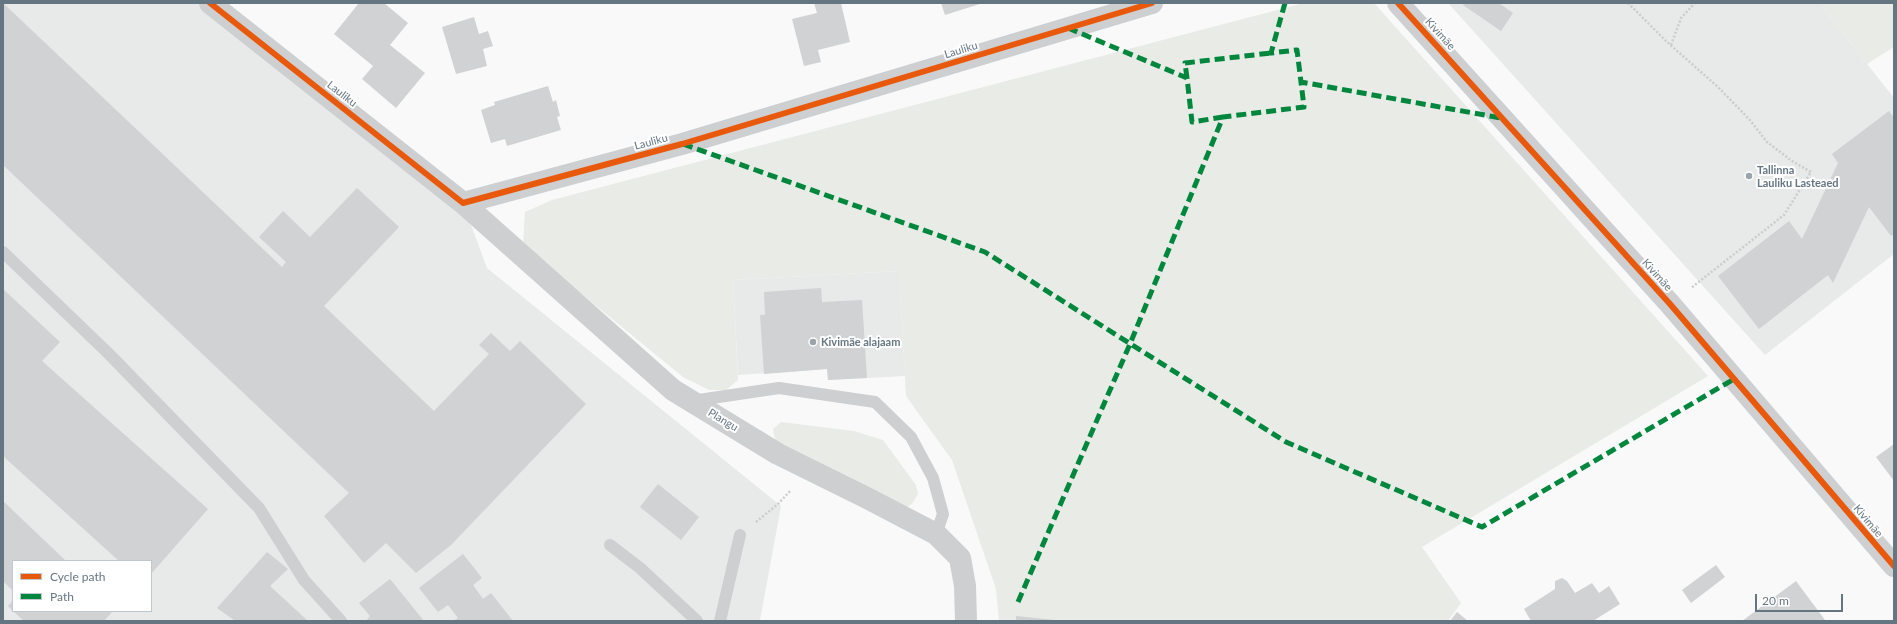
<!DOCTYPE html>
<meta charset="utf-8">
<style>
body{margin:0}
#map{position:relative;width:1897px;height:624px;overflow:hidden;background:#f9f9f9;font-family:Lato,sans-serif}
canvas{display:block}
.frame{position:absolute;inset:0;border:4px solid #657683;pointer-events:none}
.legend{position:absolute;left:12px;top:560px;width:140px;height:52px;box-sizing:border-box;background:#fff;border:1px solid #c1c8cd;margin:0;padding:5px 7px;list-style:none;font-size:12px;color:#657683}
.legend li{display:flex;align-items:center;gap:8px;height:20px}
.legend b{width:20px;border:1px solid #c1c8cd}
.scale{position:absolute;left:1755px;top:594px;width:88px;height:18px;box-sizing:border-box;border:2px solid #657683;border-top:0;padding-left:5px;font-size:12px;line-height:14px;white-space:nowrap;color:#657683;-webkit-text-stroke:3px #fff;paint-order:stroke}
</style>
<div id="map">
<canvas width="1897" height="624"></canvas>
<div class="frame"></div>
<ul class="legend">
<li><b style="height:5px;background:#e8590c"></b>Cycle path</li>
<li><b style="height:5px;background:#00873e"></b>Path</li>
</ul>
<div class="scale">20 m</div>
</div>
<script>
const ctx = document.querySelector('canvas').getContext('2d');
ctx.lineJoin = 'round';
function fill(path, color) {
  ctx.fillStyle = color;
  ctx.fill(path, 'evenodd');
}
function trace(path, color, width, dash) {
  ctx.strokeStyle = color;
  ctx.lineWidth = width;
  ctx.lineCap = dash ? 'butt' : 'round';
  ctx.setLineDash(dash || []);
  ctx.stroke(path);
}
function drawText(font, color, halo, rows, align = 'center') {
  ctx.font = font + ' Lato,sans-serif';
  ctx.lineWidth = 4;
  ctx.setLineDash([]);
  ctx.textBaseline = 'middle';
  ctx.strokeStyle = halo;
  ctx.fillStyle = color;
  for (const [text, x, y, turn = 0] of rows) {
    ctx.save();
    ctx.translate(x, y);
    ctx.rotate((+turn || 0) * Math.PI / 180);
    ctx.textAlign = isNaN(turn) ? turn : align;
    if (halo) ctx.strokeText(text, 0, 0);
    ctx.fillText(text, 0, 0);
    ctx.restore();
  }
}
fill(new Path2D(`
 M3,3H210L463,203L487,268L781,506L760,620L763,621H3ZM13,561H151V611H13Z
 M1448,3H1819L1894,98V254L1765,355Z
 M899,271L905,376L828,380L827,369L738,375L733,280Z`), '#e8e9e9');
fill(new Path2D(`
 M1304,3H1374L1708,376L1422,547L1461,603L1448,621H999L996,589L952,460L906,396L899,271L733,280L738,380L726,390H709L683,377L523,246L525,212L552,200Z
 M1819,3H1894V47L1867,64Z
 M781,422L854,431L883,440L916,485L918,494L912,504L907,507L779,444L774,436L773,429Z`), '#e8ebe6');
fill(new Path2D(`
 M3,3L282,267L286,262L259,237L283,211L310,237L357,188L399,227L324,306L434,411L489,354L479,345L491,333L510,351L520,341L586,404L451,545L416,573L386,543L364,563L324,516L349,493L3,165Z
 M359,3H384L408,23L390,45L425,73L396,108L362,79L373,66L334,34Z
 M814,3H841L850,42L818,50L821,62L804,66L792,19L817,13Z
 M941,3H983L945,15Z
 M1464,3H1499L1513,13L1501,31L1463,5Z
 M474,17L479,34L488,31L493,46L483,49L487,66L456,74L442,27Z
 M548,86L553,102L556,100L560,116L557,117L561,130L507,146L505,139L491,143L481,110L495,105L494,102Z
 M1889,111L1894,118V234L1891,236L1869,207L1833,283L1828,275L1759,329L1718,276L1789,221L1802,239L1838,163L1832,154Z
 M821,288L822,302L862,300L867,378L828,380L827,369L764,374L760,315H765L764,292Z
 M3,289L60,342L42,361L208,509L151,574V561H119L3,456Z
 M1894,444V481L1876,457Z
 M658,484L699,517L681,540L640,507Z
 M3,501L66,561H13V591L3,581Z
 M267,552L288,569L270,586L308,621H233L234,620L217,608Z
 M463,554L482,578L473,585L483,599L491,593L513,621H453L458,618L448,605L438,612L419,588Z
 M1716,565L1725,577L1691,603L1682,590Z
 M1562,578L1567,581L1575,593L1592,583L1599,593L1609,586L1620,604L1593,621H1531L1524,609L1555,589V581Z
 M390,579L424,621H366L370,616L359,603Z
 M1796,581L1825,620L1742,621Z
 M13,600V611L8,606Z
 M13,611H113L104,621H24Z
 M1457,612L1468,621H1450Z
 M1016,616L1055,620V621H1016Z`), '#d0d2d3');
trace(new Path2D(`
 M1628,3L1667,42L1718,87L1749,119L1767,142L1792,161L1811,172L1784,215L1691,288
 M1671,45L1681,18L1695,3
 M756,522L778,504L791,490`), '#cbcccd', 2.5, [2, 2]);
trace(new Path2D(`
 M3,252L109,354L259,508L304,580L341,621
 M692,401L779,388L875,402L911,437L933,478L943,514L936,534
 M610,545L640,568L697,621
 M720,621L740,535`), '#cecfd0', 12);
trace(new Path2D(`
 M210,3L463,203L682,144L1152,3
 M1398,3L1670,304L1894,566
 M463,203L673,390L778,454L867,498L936,534L960,558L965,586L966,621`), '#cecfd0', 22);
trace(new Path2D(`
 M1285,3L1271,53L1297,50L1301,82
 M1068,28L1187,78L1192,122L1223,117
 M1187,78L1185,63L1271,53
 M683,144L985,252L1286,442L1482,527L1734,379
 M1018,602L1130,344L1223,117L1304,107L1301,82L1501,118`), '#00873e', 5, [10, 5]);
trace(new Path2D(`
 M210,3L463,203L682,144L1152,3
 M1398,3L1670,304L1894,566`), '#e8590c', 6);
for (const [x, y, r, color] of [
 [1749,176,4,"#99a4ac"],
 [813,342,4,"#99a4ac"]
]) {
  const dot = new Path2D();
  dot.arc(x, y, r, 0, 2 * Math.PI);
  ctx.fillStyle = color;
  ctx.fill(dot);
  trace(dot, '#fff', 1.5);
}
drawText('11px', '#657683', '#fff', [
 ["Kivimäe",1440,34,48],
 ["Lauliku",961,50,-17],
 ["Lauliku",342,94,38],
 ["Lauliku",651,142,-15],
 ["Kivimäe",1657,275,48],
 ["Plangu",723,420,31],
 ["Kivimäe",1868,521,50]
]);
drawText('bold 11px', '#657683', '#fff', [
 ["Tallinna",1757,170],
 ["Lauliku Lasteaed",1757,183],
 ["Kivimäe alajaam",821,342]
], 'left');
</script>
